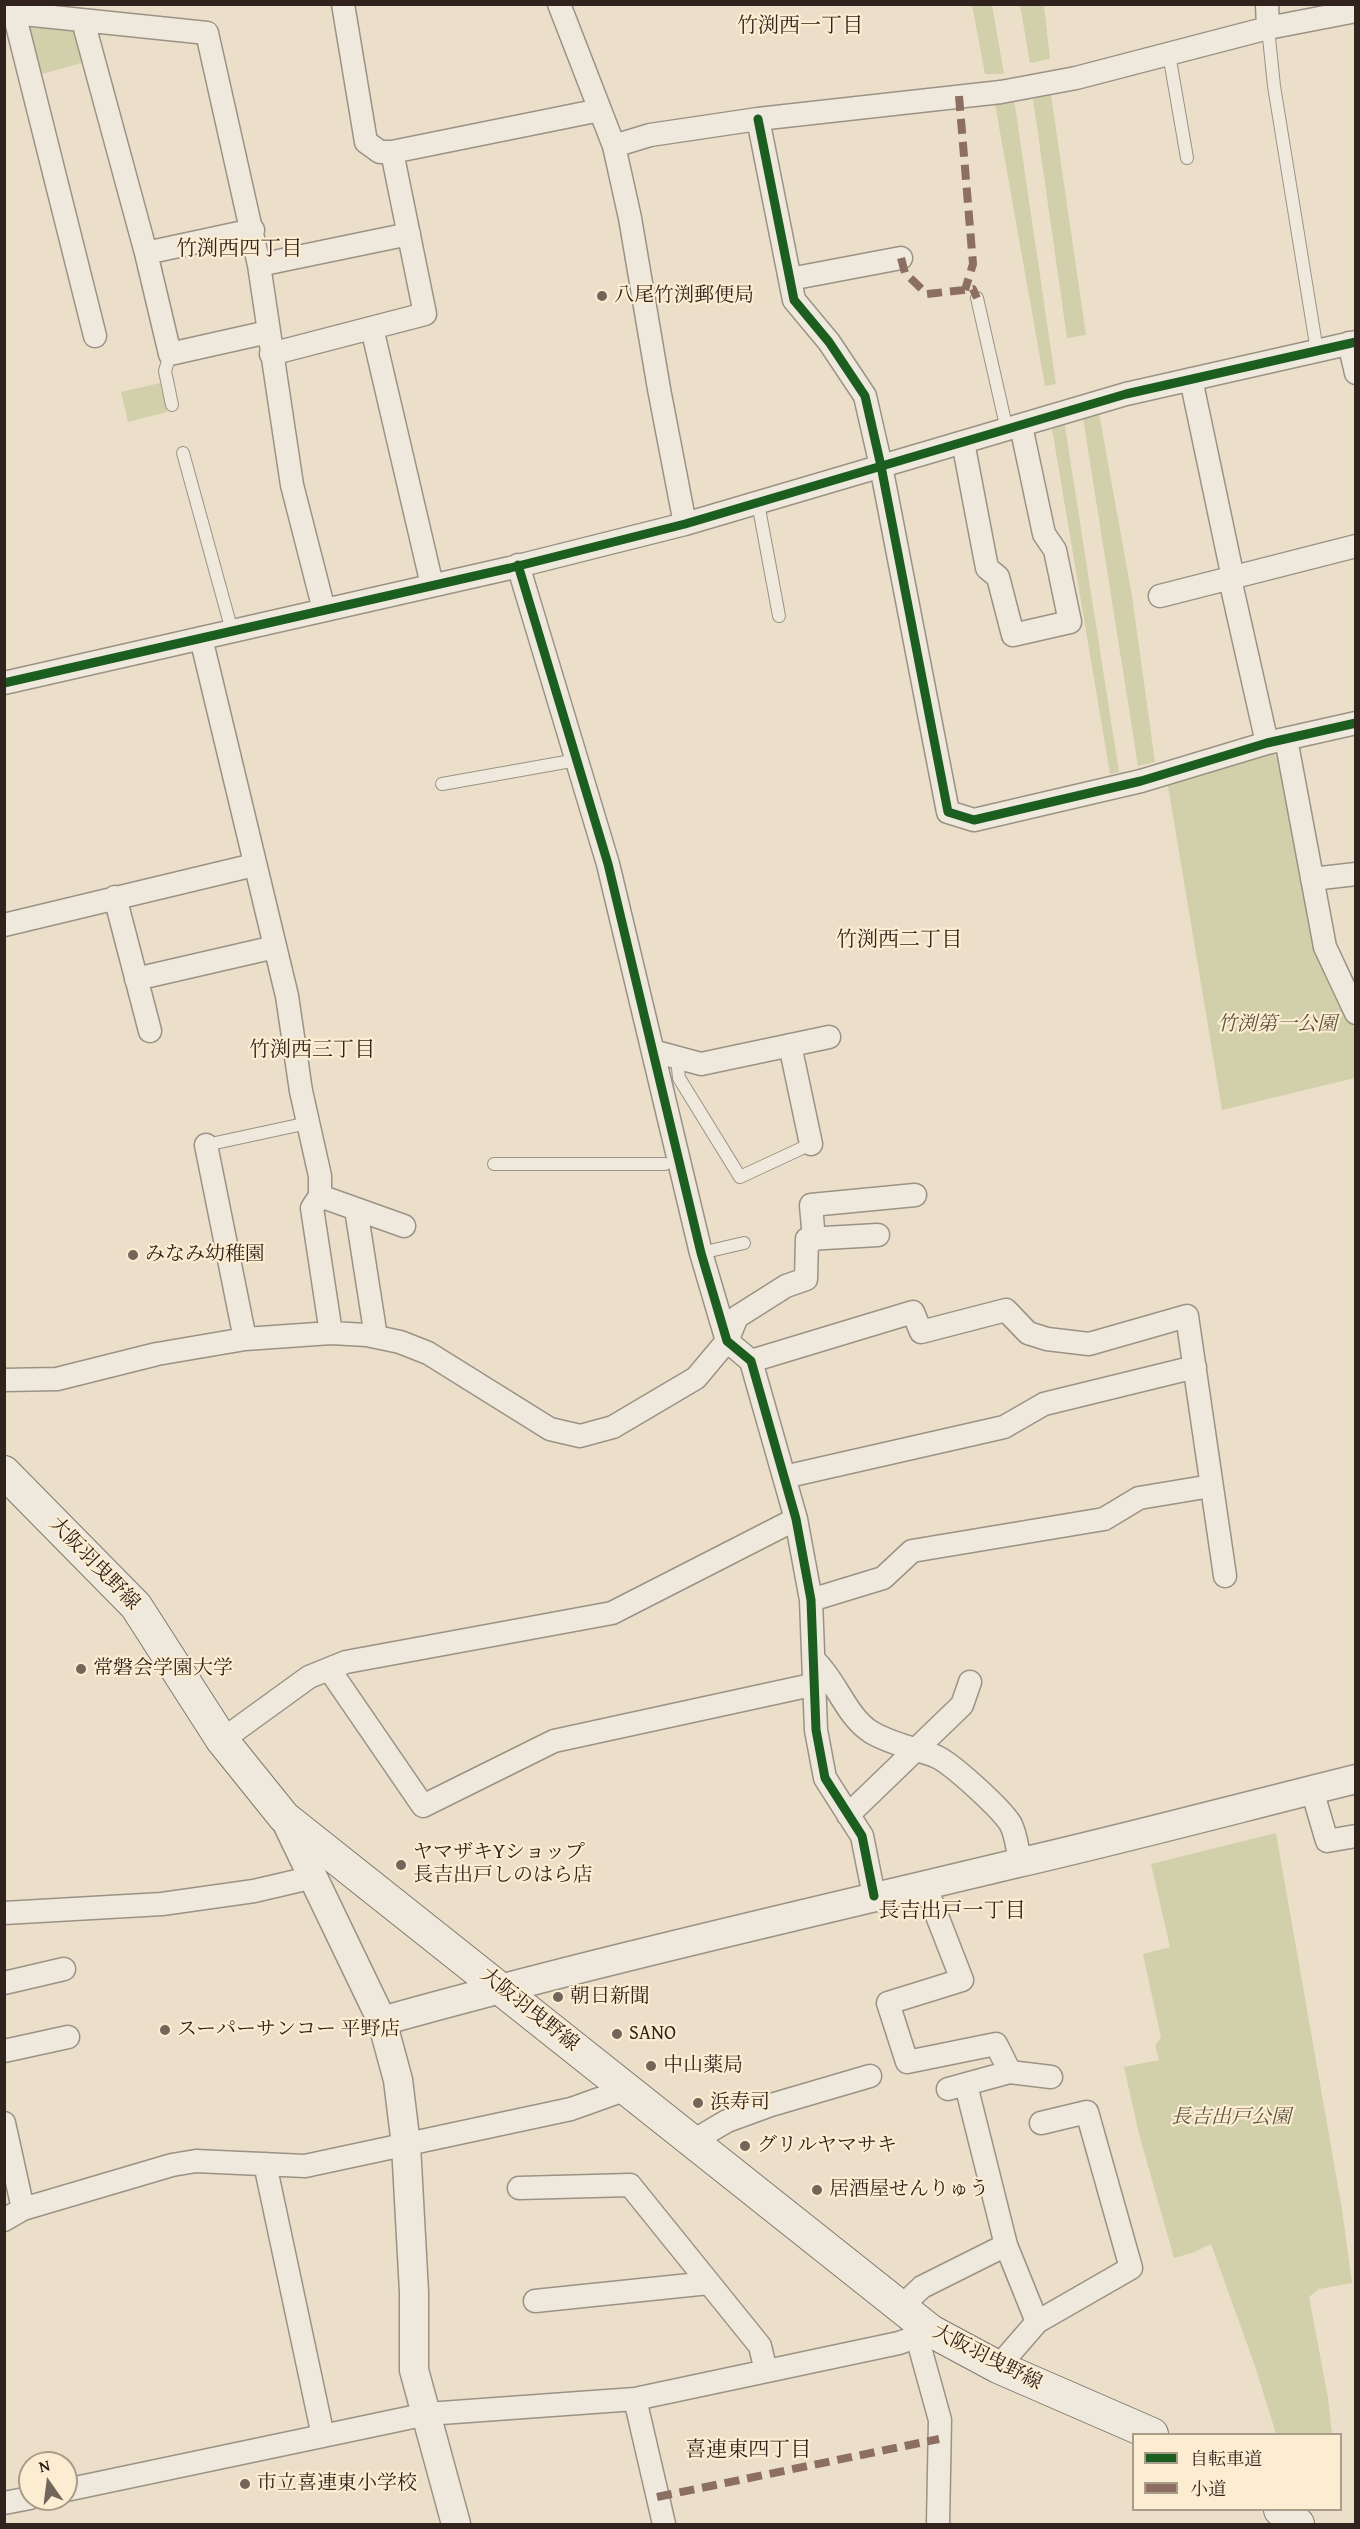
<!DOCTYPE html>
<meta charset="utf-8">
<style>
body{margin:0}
#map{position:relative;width:1360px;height:2529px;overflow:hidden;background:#ecdfc9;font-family:"Gentium Book Plus","Noto Serif JP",serif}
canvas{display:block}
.frame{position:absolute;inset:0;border:6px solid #30231d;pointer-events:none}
.legend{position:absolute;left:1132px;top:2433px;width:210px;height:78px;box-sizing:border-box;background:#fcedd2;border:2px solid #aa9c8a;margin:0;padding:8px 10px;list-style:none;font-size:18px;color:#30231d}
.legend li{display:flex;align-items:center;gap:12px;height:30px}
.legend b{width:30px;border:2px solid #aa9c8a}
.north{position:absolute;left:18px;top:2451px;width:60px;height:60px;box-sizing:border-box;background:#fcedd2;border:2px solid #aa9c8a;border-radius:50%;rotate:346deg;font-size:16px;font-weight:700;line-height:24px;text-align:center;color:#30231d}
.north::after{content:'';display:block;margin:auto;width:21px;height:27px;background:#726559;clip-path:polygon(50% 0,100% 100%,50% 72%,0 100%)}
</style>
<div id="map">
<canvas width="1360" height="2529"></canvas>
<div class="frame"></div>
<ul class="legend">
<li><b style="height:8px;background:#1b5e20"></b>自転車道</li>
<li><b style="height:8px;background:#8d6e63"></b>小道</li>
</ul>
<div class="north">N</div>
</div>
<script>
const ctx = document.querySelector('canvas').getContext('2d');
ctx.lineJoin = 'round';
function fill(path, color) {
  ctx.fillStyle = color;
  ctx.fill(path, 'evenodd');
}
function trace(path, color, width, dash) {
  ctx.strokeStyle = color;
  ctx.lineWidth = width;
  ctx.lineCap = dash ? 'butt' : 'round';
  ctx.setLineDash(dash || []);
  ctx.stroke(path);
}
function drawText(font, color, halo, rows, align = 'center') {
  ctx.font = font + ' "Gentium Book Plus","Noto Serif JP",serif';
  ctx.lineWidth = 4.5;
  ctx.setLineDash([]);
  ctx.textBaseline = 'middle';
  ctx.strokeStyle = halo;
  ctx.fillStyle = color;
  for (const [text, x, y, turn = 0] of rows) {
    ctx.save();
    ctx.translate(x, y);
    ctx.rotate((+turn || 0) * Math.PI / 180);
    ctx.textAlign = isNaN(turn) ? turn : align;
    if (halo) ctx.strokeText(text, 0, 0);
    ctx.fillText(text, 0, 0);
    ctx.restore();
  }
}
fill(new Path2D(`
 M972,5H992L1004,74H985Z
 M1020,5H1044L1050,59L1030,63Z
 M26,27L73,30L82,63L38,75Z
 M1051,95L1086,335L1067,338L1033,99Z
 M1014,99L1056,384L1045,386L995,104Z
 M160,383L167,412L128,422L121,392Z
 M1099,413L1132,596L1155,762L1138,766L1083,418Z
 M1064,420L1119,772L1110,774L1051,423Z
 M1269,752L1283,759L1318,950L1355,1029V1078L1222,1110L1167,780Z
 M1276,1833L1342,2209L1352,2283L1319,2289L1309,2297L1328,2398L1332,2434H1276L1255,2366L1211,2244L1192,2253L1174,2258L1139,2134L1124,2067L1159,2060L1155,2045L1161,2038L1143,1954L1170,1947L1151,1864Z`), '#d2d0aa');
const service = new Path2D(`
 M1268,28L1274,86L1317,351
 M1169,54L1187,158
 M977,298L1007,430
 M170,354L165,371L172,405
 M183,453L232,631
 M758,503L779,616
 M442,784L577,760
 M677,1058L679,1078L740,1177L811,1144
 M206,1145L308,1123
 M494,1164H665
 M701,1253L744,1243`);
const minor = new Path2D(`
 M343,4L366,142L380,152H392L600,110
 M559,4L614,146L630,218L659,389L685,524
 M1267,4L1268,28
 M4,7L14,13L207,33L259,265L292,485L324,610
 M14,13L95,336
 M83,21L146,253L170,354L268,332
 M758,119L794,300L829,342L865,396L881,466L948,812L974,820L1141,781L1267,743L1356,723
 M614,146L650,135L758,119L1001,92L1076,78L1268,28L1356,11
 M146,253L253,230
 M259,265L409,234
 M790,279L901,258
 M372,328L432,585
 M1349,343L1356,373
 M271,354L425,314L392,152
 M1191,379L1233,578
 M963,442L987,568L998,577L1013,635L1070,622L1055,550L1044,534L1021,426
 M518,565L608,864L701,1253L727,1341L751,1361L796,1519L811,1600L816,1730L825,1778L862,1836L874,1896
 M1230,579L1267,743
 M1160,596L1356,546
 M201,638L287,996L301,1091L320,1176V1196L312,1208L331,1333
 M4,683L510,568L685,524L1126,394L1356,342
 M1286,739L1325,947L1356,1013
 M1312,879L1356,874
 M115,897L150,1031
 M4,925L254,865
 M136,979L275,947
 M790,1045L811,1144
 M653,1051L701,1064L829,1037
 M206,1145L245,1339
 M320,1196L404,1226
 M356,1209L376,1337
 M814,1240L811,1205L915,1195
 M751,1361L913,1312L921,1332L1006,1310L1028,1333L1047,1339L1089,1344L1187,1316L1225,1576
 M4,1380L57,1379L157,1354L245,1339L331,1333L367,1335L400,1342L428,1353L550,1429L580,1436L613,1427L696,1378L727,1341L737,1317L786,1286L806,1279L807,1239L878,1235
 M784,1477L1004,1427L1044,1404L1195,1367
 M811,1600L883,1578L912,1551L1104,1519L1139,1498L1211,1486
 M815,1661C837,1682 846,1716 871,1732C891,1744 914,1748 935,1756C952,1763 1000,1808 1010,1823C1016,1833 1018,1851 1020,1863
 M329,1669L423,1806L554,1741L816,1684
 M222,1740L309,1677L346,1662L612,1613L796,1519
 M1312,1790L1327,1841L1356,1836
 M848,1815L962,1705L970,1682
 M925,1885L962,1980L888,2003L907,2062L996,2044L1010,2072
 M4,1913L162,1904L254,1891L314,1877
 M4,1983L64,1969
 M4,2051L68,2037
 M966,2085L1006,2245L1037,2322
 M948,2089L1010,2072L1051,2077
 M4,2123L23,2209
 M693,2141L727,2121L771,2105L870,2076
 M265,2164L323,2436
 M519,2188L630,2185L760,2346L766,2371
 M4,2220L23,2209L172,2165L196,2161L305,2166L571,2109L627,2089
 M535,2301L709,2283
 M901,2307L922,2287L1006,2245
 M917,2337L940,2420L938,2524
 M998,2367L1037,2322L1131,2268L1087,2112L1041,2123
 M635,2399L664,2524
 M66,2490L427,2414L635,2399L899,2343L931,2331
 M4,2503L30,2498`);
const tertiary = new Path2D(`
 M284,1817L382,2021L398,2080L406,2145L414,2292V2370L456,2524
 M382,2021C593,1962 806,1914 1018,1863C1131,1837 1243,1807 1356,1779`);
const secondary = new Path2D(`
 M4,1472L136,1606L222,1740L284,1817L931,2331L998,2367L1152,2434
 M1280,2510L1298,2524`);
trace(service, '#9b9285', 14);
trace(minor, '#9b9285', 25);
trace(tertiary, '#9b9285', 31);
trace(secondary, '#81796e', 34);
trace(service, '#eee8dd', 12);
trace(minor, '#eee8dd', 22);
trace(tertiary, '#eee8dd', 28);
trace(secondary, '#eee8dd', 32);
trace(new Path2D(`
 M959,96L973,264L965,290
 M901,258L905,273L927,294L973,289L977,298
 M657,2497L939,2439`), '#8d6e63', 8, [15, 8]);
trace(new Path2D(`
 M758,119L794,300L829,342L865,396L881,466L948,812L974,820L1141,781L1267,743L1356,723
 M518,565L608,864L701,1253L727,1341L751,1361L796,1519L811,1600L816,1730L825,1778L862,1836L874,1896
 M4,683L510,568L685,524L1126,394L1356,342`), '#1b5e20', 9);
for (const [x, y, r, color] of [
 [602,296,6,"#726559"],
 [133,1255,6,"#726559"],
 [81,1669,6,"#726559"],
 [401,1865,6,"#726559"],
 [558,1997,6,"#726559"],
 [165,2030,6,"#726559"],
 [617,2034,6,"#726559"],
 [651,2066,6,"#726559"],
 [698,2103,6,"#726559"],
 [745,2146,6,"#726559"],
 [817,2190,6,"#726559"],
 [245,2484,6,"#726559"]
]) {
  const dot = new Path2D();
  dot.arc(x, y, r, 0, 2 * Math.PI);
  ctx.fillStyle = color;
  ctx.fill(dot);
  trace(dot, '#fcedd2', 2);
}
drawText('20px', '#30231d', '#fcedd2', [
 ["八尾竹渕郵便局",614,296],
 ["みなみ幼稚園",145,1255],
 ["常磐会学園大学",93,1669],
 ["ヤマザキYショップ",413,1853],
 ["長吉出戸しのはら店",413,1876],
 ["朝日新聞",570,1997],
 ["スーパーサンコー 平野店",177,2030],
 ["SANO",629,2034],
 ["中山薬局",663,2066],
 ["浜寿司",710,2103],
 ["グリルヤマサキ",757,2146],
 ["居酒屋せんりゅう",829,2190],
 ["市立喜連東小学校",257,2484]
], 'left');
drawText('italic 20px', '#5a5340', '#fcedd2', [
 ["竹渕第一公園",1277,1025],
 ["長吉出戸公園",1231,2118]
]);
drawText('20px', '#30231d', '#fcedd2', [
 ["大阪羽曳野線",94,1564,46],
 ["大阪羽曳野線",529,2010,39],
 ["大阪羽曳野線",987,2358,27]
]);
drawText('21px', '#30231d', '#fcedd2', [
 ["竹渕西一丁目",800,27],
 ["竹渕西四丁目",239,250],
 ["竹渕西二丁目",899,941],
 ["竹渕西三丁目",312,1051],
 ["長吉出戸一丁目",952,1912],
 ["喜連東四丁目",748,2451]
]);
</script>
